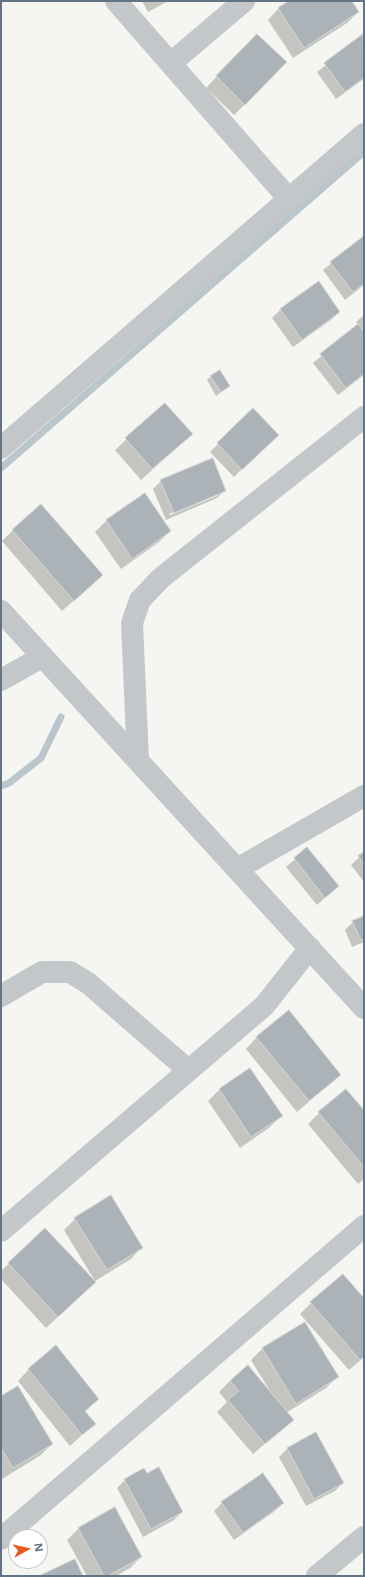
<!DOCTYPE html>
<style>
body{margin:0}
#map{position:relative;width:365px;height:1577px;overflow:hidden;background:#f5f6f2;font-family:"Open Sans",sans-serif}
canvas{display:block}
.frame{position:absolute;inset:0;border:2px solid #637484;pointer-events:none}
.north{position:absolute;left:8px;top:1529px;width:40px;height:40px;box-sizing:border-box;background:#fff;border:1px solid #c1c7ce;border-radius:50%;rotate:82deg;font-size:11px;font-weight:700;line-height:16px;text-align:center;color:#637484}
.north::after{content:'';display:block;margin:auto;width:14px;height:18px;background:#ea571d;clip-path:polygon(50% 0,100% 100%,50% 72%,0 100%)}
</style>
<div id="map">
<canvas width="365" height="1577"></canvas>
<div class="frame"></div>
<div class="north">N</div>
</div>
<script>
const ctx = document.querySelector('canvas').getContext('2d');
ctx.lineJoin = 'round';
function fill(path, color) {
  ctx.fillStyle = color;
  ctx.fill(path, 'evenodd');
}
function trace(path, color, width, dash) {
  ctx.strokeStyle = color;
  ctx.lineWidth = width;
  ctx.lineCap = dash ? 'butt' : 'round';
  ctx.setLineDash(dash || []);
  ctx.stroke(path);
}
fill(new Path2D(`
 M142,1H168L148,12Z
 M290,1H350L358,12L347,23L293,58L268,20L279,8Z
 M363,36L364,79L336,99L317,72Z
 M246,46L245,104L234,115L206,88Z
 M364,238V285L345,300L323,270Z
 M318,282L339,312L331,320L293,347L272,318L280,310Z
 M364,315V375L338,395L313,363L359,325L356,322Z
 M211,376L229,386L216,396L207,380Z
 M165,404L180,445L141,480L115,450Z
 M253,410L277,435L234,477L210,452Z
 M161,481L225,490L217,498L166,520L153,489ZM217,493V496L170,515L169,514Z
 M144,494L170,531L159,542L121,569L95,532L106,521Z
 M13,530L90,586L62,611L2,541Z
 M307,849L338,886L317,905L286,867Z
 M364,853V882L351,865Z
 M364,917V942L352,947L345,930L353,922Z
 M257,1037L340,1075L297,1112L246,1049Z
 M250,1069L281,1116L270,1127L240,1148L208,1101L219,1090Z
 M364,1112V1179L358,1184L308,1124L319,1113Z
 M75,1219L142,1247L131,1259L95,1281L64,1230Z
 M45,1229L83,1293L46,1328L1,1279V1271Z
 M364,1300V1357L349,1370L300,1314L311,1303Z
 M305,1323L337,1377L326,1388L286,1413L292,1420L253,1454L217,1412L227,1402L219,1392L230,1381L270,1391L251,1360L262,1349Z
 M29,1369L98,1399L85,1412L94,1424L70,1446L18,1381Z
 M1,1397L52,1444L41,1455L2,1479Z
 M287,1449L343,1483L335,1491L306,1506L279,1457Z
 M125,1480L182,1512L174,1520L143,1537L117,1488Z
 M222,1503H283L275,1511L234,1540L214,1511Z
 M115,1509L141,1557L130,1568L116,1576H87L67,1540L78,1529Z`), '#0003');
trace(new Path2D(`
 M1,468L364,152
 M1,786L9,783L41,758L61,717`), '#bac6cb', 7);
const building = new Path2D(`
 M289,1H352L359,12L304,48L278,8Z
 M257,34L287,62L245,105L216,76Z
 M363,34L364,78L345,92L324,63Z
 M364,236V284L353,292L330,262Z
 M319,281L340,312L302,340L280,309Z
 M358,324L364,332V374L346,388L320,354Z
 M220,370L230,386L221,392L210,376Z
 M165,403L193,434L152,469L125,438Z
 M253,408L279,435L242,470L217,443Z
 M213,458L226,491L174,513L160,480Z
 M145,493L171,531L132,559L106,520Z
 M41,504L103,575L74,601L12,530Z
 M307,847L339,886L325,898L294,858Z
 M364,852V864L358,856Z
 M364,916V939L361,940L352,921Z
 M289,1010L341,1075L309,1101L256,1037Z
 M250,1068L283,1116L251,1137L219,1089Z
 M346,1089L364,1110V1167L318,1112Z
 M111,1195L143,1248L107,1270L74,1218Z
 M45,1228L96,1282L58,1317L8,1263Z
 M343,1274L364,1298V1357L360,1360L310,1302Z
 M305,1322L339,1377L296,1404L262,1348Z
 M56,1345L99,1399L85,1411L96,1424L82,1435L28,1369Z
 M248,1365L294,1420L265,1444L228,1400L239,1391L230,1381Z
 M18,1386L53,1444L13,1468L1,1448V1396Z
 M316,1432L344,1483L314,1499L287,1448Z
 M159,1467L183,1512L151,1529L124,1479L144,1468L147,1473Z
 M263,1473L284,1503L243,1533L221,1502Z
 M115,1507L142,1557L108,1576H104L78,1528Z
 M75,1559L83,1576H39Z`);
fill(building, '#abb2b8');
trace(building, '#d7d7d4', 1);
trace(new Path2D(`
 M116,1L289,199
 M171,63L244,1
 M1,448L364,134
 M1,611L364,1008
 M1,680L42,657
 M138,761L132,623L140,600L161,578L364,417
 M237,869L364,796
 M1,996L42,972H70L88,983L188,1070
 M1,1231L264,1006L310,948
 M1,1539L364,1226
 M317,1576L364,1537`), '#c3c7ca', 22);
</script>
